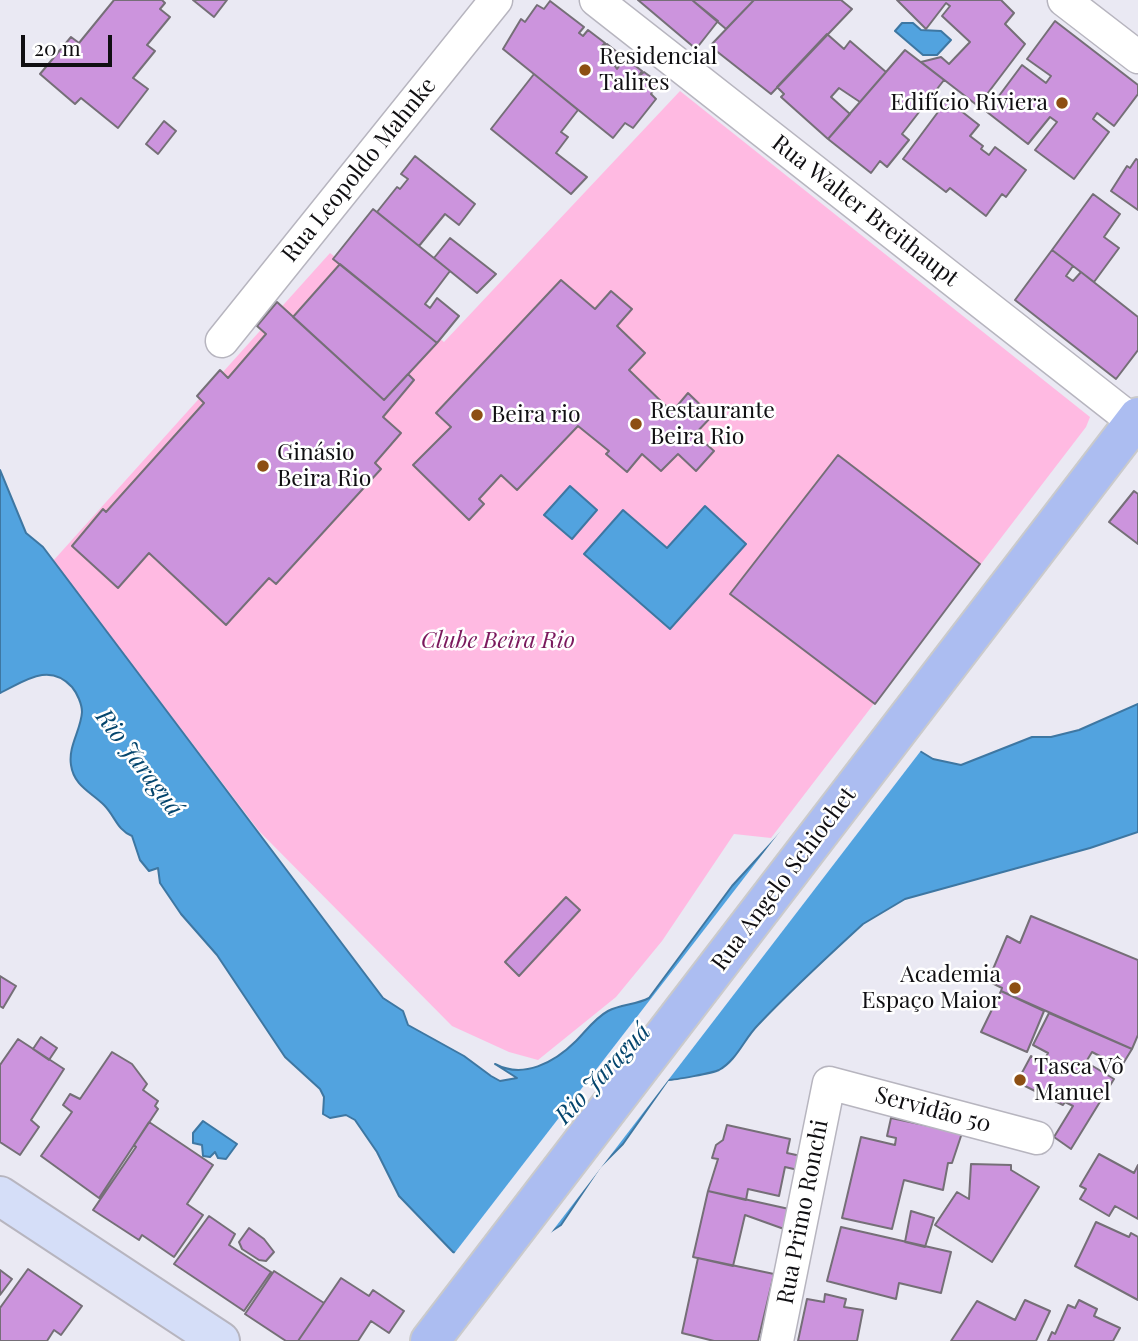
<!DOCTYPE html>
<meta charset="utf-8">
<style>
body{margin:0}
#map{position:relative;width:1138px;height:1341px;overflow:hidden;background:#eae9f3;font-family:"Playfair Display",serif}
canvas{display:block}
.scale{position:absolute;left:21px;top:35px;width:91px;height:32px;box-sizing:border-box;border:4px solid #100f12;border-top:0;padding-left:9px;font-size:21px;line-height:24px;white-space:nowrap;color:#100f12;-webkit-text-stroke:5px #fff;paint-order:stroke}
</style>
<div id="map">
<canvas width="1138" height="1341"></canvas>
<div class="scale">20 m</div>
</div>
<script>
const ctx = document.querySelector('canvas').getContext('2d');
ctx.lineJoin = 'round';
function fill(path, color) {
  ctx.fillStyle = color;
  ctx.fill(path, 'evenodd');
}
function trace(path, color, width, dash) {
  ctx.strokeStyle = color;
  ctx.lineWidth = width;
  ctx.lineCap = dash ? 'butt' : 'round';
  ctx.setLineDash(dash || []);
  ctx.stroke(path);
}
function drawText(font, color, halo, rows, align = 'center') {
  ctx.font = font + ' "Playfair Display",serif';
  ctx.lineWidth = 5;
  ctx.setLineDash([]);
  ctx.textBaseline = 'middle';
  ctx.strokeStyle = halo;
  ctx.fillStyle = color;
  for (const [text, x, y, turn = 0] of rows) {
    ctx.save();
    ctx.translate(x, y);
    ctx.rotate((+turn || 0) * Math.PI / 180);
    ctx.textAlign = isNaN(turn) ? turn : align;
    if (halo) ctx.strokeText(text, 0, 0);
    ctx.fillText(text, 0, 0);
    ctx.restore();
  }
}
fill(new Path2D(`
 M680,91L1090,417L1086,427L771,838L734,834L662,941L616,997L538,1060L509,1052L452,1026L259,831L53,561L330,253L444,342Z`), '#ffbae2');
const water = new Path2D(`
 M902,23H913L921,30L941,31L951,40L937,55H923L895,31Z
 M0,470L26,533L43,547L383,998L403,1011L408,1025L464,1056L491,1076L500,1081L517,1078L495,1064C523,1079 554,1063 576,1041C586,1031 595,1018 608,1011C621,1004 636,1005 649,998L732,886L798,814L915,748L933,759L961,765L1032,737H1051L1079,730L1138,704V832L1090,848L905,899L863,924C827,957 791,990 758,1025C744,1039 737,1060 719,1070C713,1073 675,1080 668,1080L623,1144L600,1167L561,1225L510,1258H468L453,1252L399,1196L377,1152L355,1120L346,1115L330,1118L323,1114L324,1097L320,1089L285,1057L217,955L181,914L160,883L158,868L149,871L140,860L132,836C117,830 115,816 104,805C91,792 74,786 71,765C68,746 81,730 82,712C82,704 77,693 72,687C49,662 25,681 0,693Z
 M570,486L597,510L572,539L544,515Z
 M705,506L746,544L670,629L584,554L623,510L667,548Z
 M203,1121L237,1144L226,1159L218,1158L215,1152L210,1157L203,1156L202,1145L193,1143V1133Z`);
fill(water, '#52a3df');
trace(water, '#3e77a2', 2);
fill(new Path2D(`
 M915,744L923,748L547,1238L511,1261L467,1262L453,1255L795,812L823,786L885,745Z`), '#eae9f3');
const building = new Path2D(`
 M114,0H162L165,3L160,9L170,17L147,45L155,51L133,78L148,89L118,128L81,98L75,104L40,74L71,37L79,43Z
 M193,0H227L214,17Z
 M638,0H692L718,21L696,49Z
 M692,0H754L726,29Z
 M754,0H841L852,9L771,94L710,46Z
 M897,0H1001L1014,13L1005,24L1025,44L978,106L921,62L941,57L949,64L970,42L942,16L950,6L946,3L926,29Z
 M550,1L584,27L579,33L583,36L588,30L605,43L602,46L607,44L622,56L615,66L617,69L625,58L642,71L638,77L644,72L659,83L651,94L656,99L633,128L625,123L613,138L503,49L521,19L525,22L537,5L544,9Z
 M1055,21L1138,85V94L1114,126L1097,113L1093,119L1109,132L1074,179L1035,150L1057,122L1050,117L1028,144L987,112L1022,65L1046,83L1051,76L1027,59Z
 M827,34L844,49L850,41L886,72L860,102L839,88L831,97L850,114L828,139L781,97L784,94L777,87Z
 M905,50L944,80L902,134L909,140L887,167L880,161L871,173L828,139Z
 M534,74L578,110L561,132L568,137L556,153L587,177L571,194L491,129Z
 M947,100L979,125L970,136L983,146L981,149L989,155L995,147L1026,170L1006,197L1002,194L986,216L950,188L946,192L903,159Z
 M164,121L176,131L158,154L146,144Z
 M415,156L475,204L459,225L445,214L419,246L377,212L397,187L400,189L408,179L401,174Z
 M1136,159L1138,160V210L1111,191L1127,166L1130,168Z
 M1093,194L1120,214L1104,237L1119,248L1094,282L1052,250Z
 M373,209L450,271L425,304L430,308L437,298L459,316L437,343L333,259Z
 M450,238L496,274L477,293L434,258Z
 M1052,250L1073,266L1066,276L1073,281L1081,272L1138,317V350L1116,379L1015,300Z
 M340,264L437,343L384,400L293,317Z
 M561,280L595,309L611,291L632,309L617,326L645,353L629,370L672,412L688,393L712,416L695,434L714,451L696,471L678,454L661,471L642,454L627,472L606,454L609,451L578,426L517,490L501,475L479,499L484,504L469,520L413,465L451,427L436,413Z
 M277,302L384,400L408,374L414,380L383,417L401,433L375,463L381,469L276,584L269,578L226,625L149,553L118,588L72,546L103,509L106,512L204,403L197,396L220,370L228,378L266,334L257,326Z
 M838,455L980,564L875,704L730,594Z
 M1134,491L1138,494V544L1109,522Z
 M566,897L580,910L519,976L505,962Z
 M1031,916L1138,960V1035L1132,1049L1001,991L1002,988L988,981L1007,936L1020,943Z
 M0,976L16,986L3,1008L0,1006Z
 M1001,991L1044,1011L1027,1052L981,1032Z
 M1049,1013L1132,1049L1121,1067L1092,1052L1086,1062L1114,1079L1071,1149L1054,1137L1073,1106L1065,1102L1063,1105L1017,1082L1031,1056L1043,1063L1048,1053L1033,1045Z
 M41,1037L57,1048L49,1060L33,1049Z
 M18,1039L64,1069L31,1120L39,1127L20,1155L0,1142V1065Z
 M112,1052L132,1064L147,1084L143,1090L158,1101L155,1106L158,1109L99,1198L41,1156L72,1112L63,1105L70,1094L80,1099Z
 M891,1118L962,1133L952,1163H948L943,1190L904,1180L892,1229L842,1218L861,1137L895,1145L896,1138L887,1136Z
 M149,1122L213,1165L187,1204L203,1215L174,1257L142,1235L139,1240L93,1210L136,1147L134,1145Z
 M727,1125L790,1139L787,1153L801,1156L798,1170L785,1167L779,1196L748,1189L746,1200L708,1191L718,1159L712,1158L716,1145L723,1140Z
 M1099,1154L1134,1173L1138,1165V1219L1115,1206L1109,1216L1080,1199L1086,1189L1080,1186Z
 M971,1164L1011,1165V1170L1039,1187L992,1262L935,1225L957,1192L969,1199Z
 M708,1191L789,1209L784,1229L745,1215L733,1266L693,1257Z
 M911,1211L934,1218L925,1247L905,1242Z
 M209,1216L235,1234L229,1245L271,1272L244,1311L174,1264Z
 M1096,1222L1129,1237L1131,1233L1138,1237V1300L1075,1266Z
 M841,1227L951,1252L941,1293L899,1283L896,1299L827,1281Z
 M249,1228L264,1239L274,1252L266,1261L259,1260L242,1249L239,1242Z
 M698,1258L774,1274L758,1341H714L682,1333Z
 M28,1269L82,1306L61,1335L54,1330L47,1341H0V1308Z
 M0,1270L12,1279L0,1295Z
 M274,1271L324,1303L298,1341H286L245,1314Z
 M341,1278L369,1296L373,1290L404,1311L389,1333L371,1321L358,1341H298Z
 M825,1294L846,1299L844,1307L863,1310L857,1341H798L807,1299L824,1302Z
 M1025,1300L1050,1311L1036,1341H951L977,1301L1015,1320Z
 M1079,1300L1097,1309L1094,1316L1120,1328L1113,1341H1048L1052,1332L1055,1334L1068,1305L1075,1308Z`);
fill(building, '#cc94dd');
trace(building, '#756f77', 2);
const minor = new Path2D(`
 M596,0L1134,422
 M1064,0L1138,57
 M222,341L496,0
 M777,1341L829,1083L1037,1138`);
const secondary = new Path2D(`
 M0,1196L220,1341`);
const primary = new Path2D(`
 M430,1341L1138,417`);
trace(minor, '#b7b5bf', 35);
trace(secondary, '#b7b5bf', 42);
trace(primary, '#cacacb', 42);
trace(minor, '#fff', 32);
trace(secondary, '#d5def8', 38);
trace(primary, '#acbdf1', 38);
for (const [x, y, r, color] of [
 [585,70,7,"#8d4f13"],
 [1062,103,7,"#8d4f13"],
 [477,415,7,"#8d4f13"],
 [636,424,7,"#8d4f13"],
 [263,466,7,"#8d4f13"],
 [1015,988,7,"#8d4f13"],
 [1020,1080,7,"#8d4f13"]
]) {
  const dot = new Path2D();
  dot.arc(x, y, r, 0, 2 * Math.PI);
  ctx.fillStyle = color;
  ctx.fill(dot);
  trace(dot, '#fff', 2.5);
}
drawText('23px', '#100f12', '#fff', [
 ["Residencial",599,57],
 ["Talires",599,83],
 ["Edifício Riviera",1048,103,"right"],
 ["Restaurante",650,411],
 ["Beira Rio",650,437],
 ["Beira rio",491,415],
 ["Ginásio",277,453],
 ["Beira Rio",277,479],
 ["Academia",1001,975,"right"],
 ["Espaço Maior",1001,1001,"right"],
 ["Tasca Vô",1034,1067],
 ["Manuel",1034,1093]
], 'left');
drawText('23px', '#100f12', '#fff', [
 ["Rua Leopoldo Mahnke",359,170,-51],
 ["Rua Walter Breithaupt",865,211,38],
 ["Rua Angelo Schiochet",784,879,-53],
 ["Servidão 50",933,1110,15],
 ["Rua Primo Ronchi",803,1212,-79]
]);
drawText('italic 23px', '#7a195d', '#fff', [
 ["Clube Beira Rio",498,641]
]);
drawText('italic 24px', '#04456d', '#fff', [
 ["Rio Jaraguá",139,763,53],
 ["Rio Jaraguá",603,1074,-47]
]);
</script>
